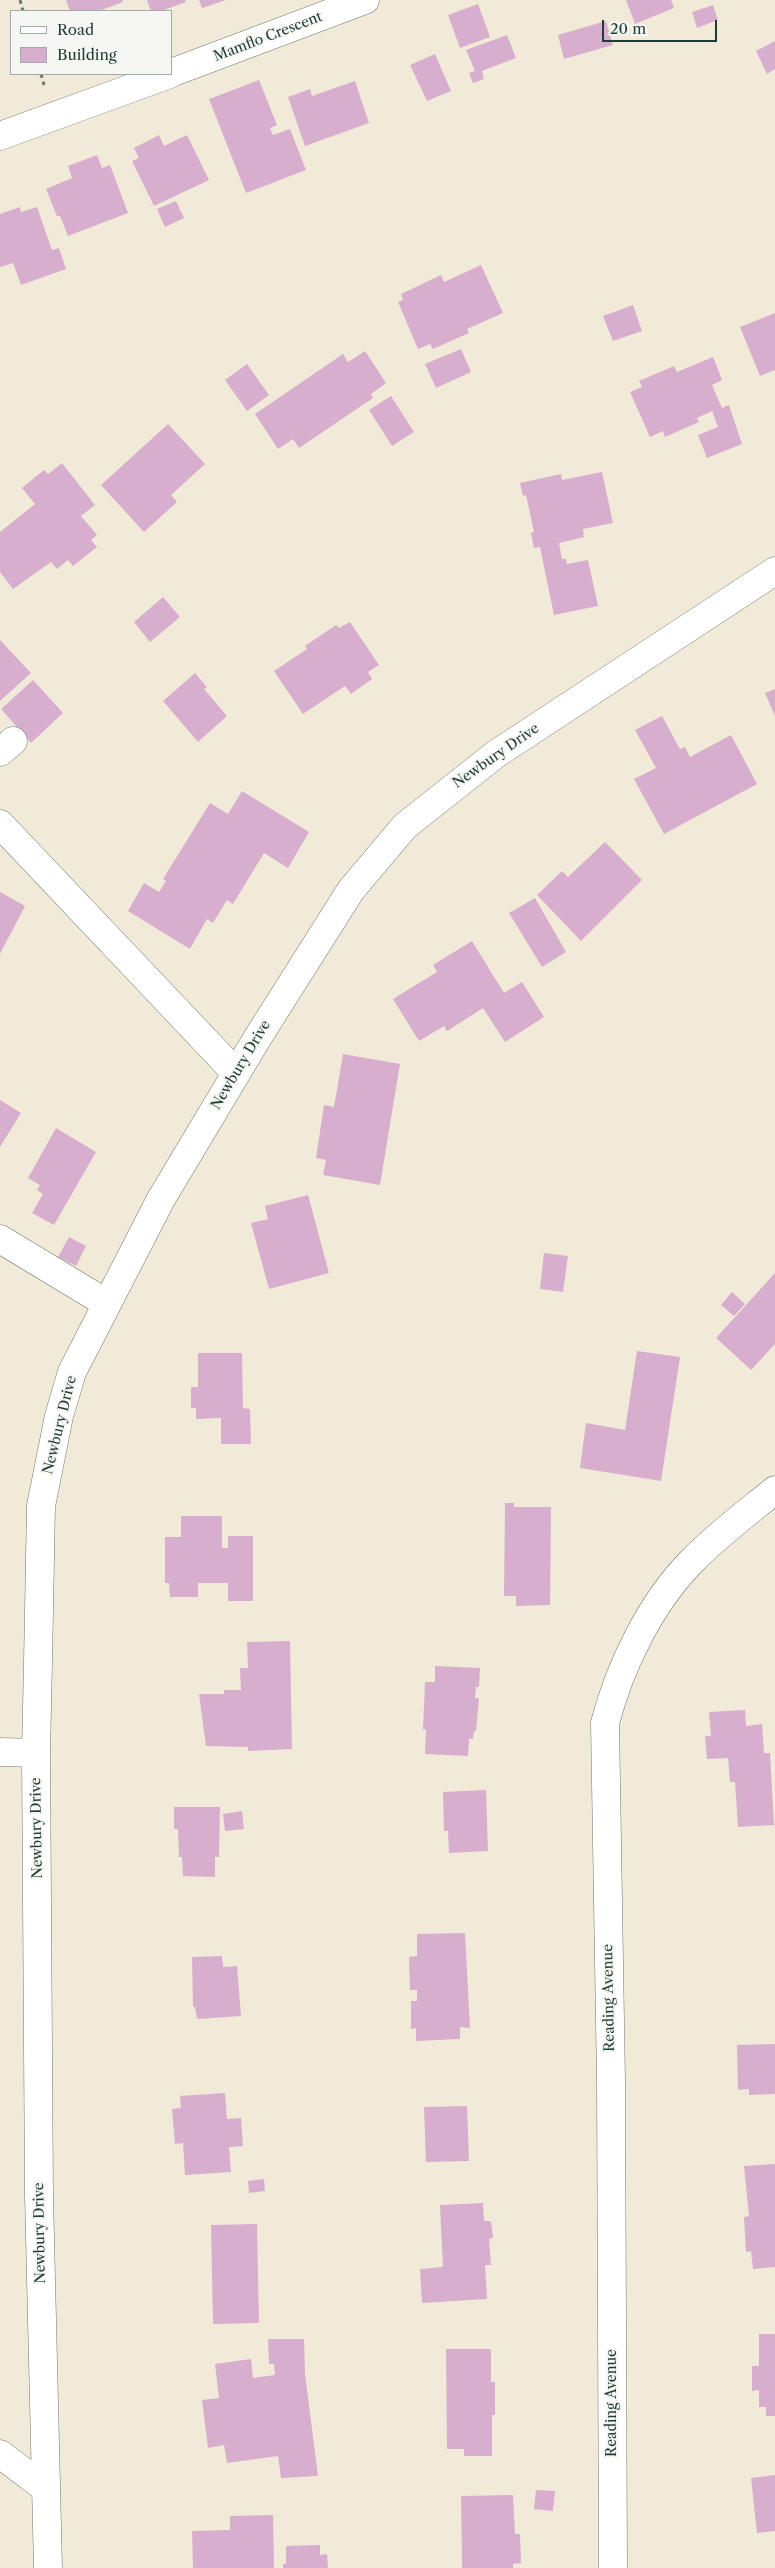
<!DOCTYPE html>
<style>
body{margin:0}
#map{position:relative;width:775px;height:2568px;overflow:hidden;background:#f2ead8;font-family:"Libre Caslon Text",serif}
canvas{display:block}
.legend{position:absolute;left:10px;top:10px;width:162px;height:65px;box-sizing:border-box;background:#f6f6f2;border:1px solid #a0aca6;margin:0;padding:6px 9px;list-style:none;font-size:15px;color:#1f3d34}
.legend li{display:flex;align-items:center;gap:10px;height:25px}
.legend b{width:25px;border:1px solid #a0aca6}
.scale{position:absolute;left:602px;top:20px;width:115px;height:22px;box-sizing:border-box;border:2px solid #1f3d34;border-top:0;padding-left:6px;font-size:15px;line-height:18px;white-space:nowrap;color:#1f3d34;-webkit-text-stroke:4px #f6f6f2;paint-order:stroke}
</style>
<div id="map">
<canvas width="775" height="2568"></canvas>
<ul class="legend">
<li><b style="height:6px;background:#fff"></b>Road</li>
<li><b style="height:14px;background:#d8aece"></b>Building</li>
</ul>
<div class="scale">20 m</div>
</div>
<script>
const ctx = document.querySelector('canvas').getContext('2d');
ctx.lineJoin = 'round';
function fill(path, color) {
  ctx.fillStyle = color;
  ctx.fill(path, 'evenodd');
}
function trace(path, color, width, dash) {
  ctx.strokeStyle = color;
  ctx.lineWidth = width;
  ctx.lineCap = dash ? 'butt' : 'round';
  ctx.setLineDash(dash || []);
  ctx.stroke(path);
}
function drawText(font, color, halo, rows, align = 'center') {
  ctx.font = font + ' "Libre Caslon Text",serif';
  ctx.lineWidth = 4;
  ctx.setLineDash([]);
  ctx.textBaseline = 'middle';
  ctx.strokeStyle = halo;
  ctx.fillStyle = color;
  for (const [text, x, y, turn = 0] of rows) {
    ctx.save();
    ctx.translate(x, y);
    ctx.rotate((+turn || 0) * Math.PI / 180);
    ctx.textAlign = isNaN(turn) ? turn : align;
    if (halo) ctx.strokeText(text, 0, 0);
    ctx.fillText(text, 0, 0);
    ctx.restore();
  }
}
fill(new Path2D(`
 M66,0H122L123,2L99,11H70Z
 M147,0H185L186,2L161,11H151Z
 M199,0H226L202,8Z
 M626,0H671L674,8L635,24Z
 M478,4L490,37L460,48L448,15Z
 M713,5L718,20L697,28L692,12Z
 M606,21L613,45L564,59L558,35Z
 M507,35L516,58L482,71L484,79L473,83L469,73L475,71L466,50Z
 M775,41V69L767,74L756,51Z
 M435,54L451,91L427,101L410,65Z
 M259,80L277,125L270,128L273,135L290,129L306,170L246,193L209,99Z
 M355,81L369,123L305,146L288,97L310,89L312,96Z
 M159,135L164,146L187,135L209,180L154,206L132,161L139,158L134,148Z
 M97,155L102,168L110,165L128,213L68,236L60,216H57L46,189L72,178L68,166Z
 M176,201L184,218L165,227L157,209Z
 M20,207L21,212L37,207L52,250L59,248L66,269L21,285L13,263L0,267V214Z
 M481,265L503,313L467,329L469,333L433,349L430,344L418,349L398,302L403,300L401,294L441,275L444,282Z
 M633,305L642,331L613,341L603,316Z
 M775,313V370L760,376L740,327Z
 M461,349L471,372L436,388L425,364Z
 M365,351L386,383L371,394L373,398L299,448L293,439L278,449L255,414L343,354L348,362Z
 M713,357L722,380L712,385L722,408L729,405L742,444L707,458L698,435L718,427L712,411L697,418L699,422L665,437L663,431L650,437L630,392L642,387L639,381L674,366L677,372Z
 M247,364L269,395L247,411L225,380Z
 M391,396L414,432L392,446L369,410Z
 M168,424L205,464L171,495L177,502L144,532L101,485Z
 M62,463L95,505L81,516L97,535L91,540L97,547L73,566L68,560L57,569L51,562L13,589L0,572V532L35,504L22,488L44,470L48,474Z
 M602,472L613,523L583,529L584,537L559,543L562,559H566L567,564L588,560L598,606L554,615L540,547L534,548L531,533L534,532L526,495L523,496L520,483L561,474L562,480Z
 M163,597L180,617L150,642L134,622Z
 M350,622L379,665L368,672L372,679L351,694L345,686L303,714L274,671L307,649L305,646L336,625L339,628Z
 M0,640L31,673L0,701Z
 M195,673L207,687L204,689L227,716L198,742L163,701Z
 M33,680L63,713L31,743L1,709Z
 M775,689V716L765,693Z
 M662,716L680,749L685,747L690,757L731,735L757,784L664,834L634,779L656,768L635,730Z
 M242,791L309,832L288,868L264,853L233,904L227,900L213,923L207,919L190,949L128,911L144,883L159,892L166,881L163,879L210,803L228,814Z
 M605,842L642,880L581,941L537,895L562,871L568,877Z
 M0,892L25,906L0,954Z
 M535,898L566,952L542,967L509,913Z
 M472,941L504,993L522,982L544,1017L505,1042L483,1008L447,1031L444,1026L419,1041L393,999L437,972L433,965Z
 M343,1054L400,1064L380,1185L323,1175L326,1160L316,1158L324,1105L334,1107Z
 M0,1100L21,1113L0,1147Z
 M56,1128L96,1152L54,1225L32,1213L43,1194L37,1190L40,1185L28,1178Z
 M308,1195L329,1273L269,1289L251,1223L268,1219L265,1206Z
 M69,1237L86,1246L76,1266L58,1257Z
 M544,1253L568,1256L563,1292L540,1289Z
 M775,1273V1344L751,1370L716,1338Z
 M732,1292L745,1304L734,1316L721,1305Z
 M637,1351L680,1357L661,1481L580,1468L586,1423L625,1430Z
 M198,1353H242L243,1408L250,1409L251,1444H221V1418L196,1419V1408H191V1387H198Z
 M505,1503H514V1507H551L550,1605L516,1606V1596H504Z
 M181,1516H222V1548H228V1536H253V1601H228V1583H198V1597H170L169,1583H165V1537H181Z
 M290,1641L292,1749L248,1751V1747L206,1746L199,1694H224V1690H241L240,1668H248L247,1642Z
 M435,1666L480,1668L479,1687H476L475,1698H479L476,1731H474L473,1739H469L468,1756L425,1754L426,1729L423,1730L425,1682H435Z
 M745,1710L746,1726L762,1724L764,1753H770L774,1825L738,1827L735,1782H730L728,1758L707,1759L705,1736H711L709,1712Z
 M486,1790L488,1851L449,1853L448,1831H444L443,1792Z
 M174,1807H220L219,1857H215V1877L183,1876L182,1857H179L178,1829H174Z
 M242,1811L244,1829L225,1831L223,1814Z
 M465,1933L470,2028L460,2027V2039L416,2041V2028L411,2029V2001H417V1990H410L409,1957L417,1956V1934Z
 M222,1956L223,1967L237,1966L241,2016L197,2019L195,2007H193L192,1957Z
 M775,2044V2094L749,2095V2089L738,2090L737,2045Z
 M225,2093L227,2119L241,2118L243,2146L229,2147L231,2172L185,2175L183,2143L175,2144L172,2109L181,2108L180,2096Z
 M467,2106L469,2161L426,2162L424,2107Z
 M775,2164V2267L753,2269L751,2251L746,2252L744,2217L749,2216L744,2166Z
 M264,2179L265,2191L249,2193L248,2181Z
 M483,2203L484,2221H491L493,2238L489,2239L491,2265H485L487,2299L422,2303L420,2269L443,2267L440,2205Z
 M257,2224L259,2323L213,2324L211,2225Z
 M759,2334H775V2416H766V2407H759V2390L752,2391V2366H759Z
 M268,2339H304L305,2374L318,2476L281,2478L278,2456L227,2463L224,2445L208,2448L202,2400L219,2398L215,2364L251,2359L253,2378L275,2375L274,2364H269Z
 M446,2349H491V2382H495V2415H492V2456H464V2449H447Z
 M775,2475V2531L757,2533L751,2478Z
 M536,2490L555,2491L553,2511L534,2509Z
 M513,2495L515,2534H520L521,2563L513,2564V2568H462L461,2496Z
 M273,2515L274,2568H193L192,2531L230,2530V2516Z
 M320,2545V2555L327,2554L328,2568H283V2564H286V2546Z`), '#d8aece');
const minor = new Path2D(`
 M171,73L365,0
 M0,136L170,74
 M0,752L13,741
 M0,824L236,1073
 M0,1239L106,1303
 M0,1752L36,1753
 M0,2454L45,2488
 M48,2568L39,2195L36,1753L38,1662L41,1506L59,1416L72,1372L161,1199L258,1037L351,890L405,826L496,754L775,571
 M613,2568L611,2081L605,1723C620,1666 650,1604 691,1562C716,1536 747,1513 775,1490`);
trace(minor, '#697a6d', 29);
trace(new Path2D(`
 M20,0L23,11
 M41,74L44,85`), '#697a6d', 3, [4, 4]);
trace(minor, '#fff', 28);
drawText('14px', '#1f3d34', '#f6f6f2', [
 ["Mamflo Crescent",268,37,-21],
 ["Newbury Drive",496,756,-35],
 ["Newbury Drive",241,1065,-59],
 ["Newbury Drive",60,1425,-76],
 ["Newbury Drive",37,1828,-91],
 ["Reading Avenue",609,1998,-91],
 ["Newbury Drive",40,2233,-91],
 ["Reading Avenue",612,2403,-90]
]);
</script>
